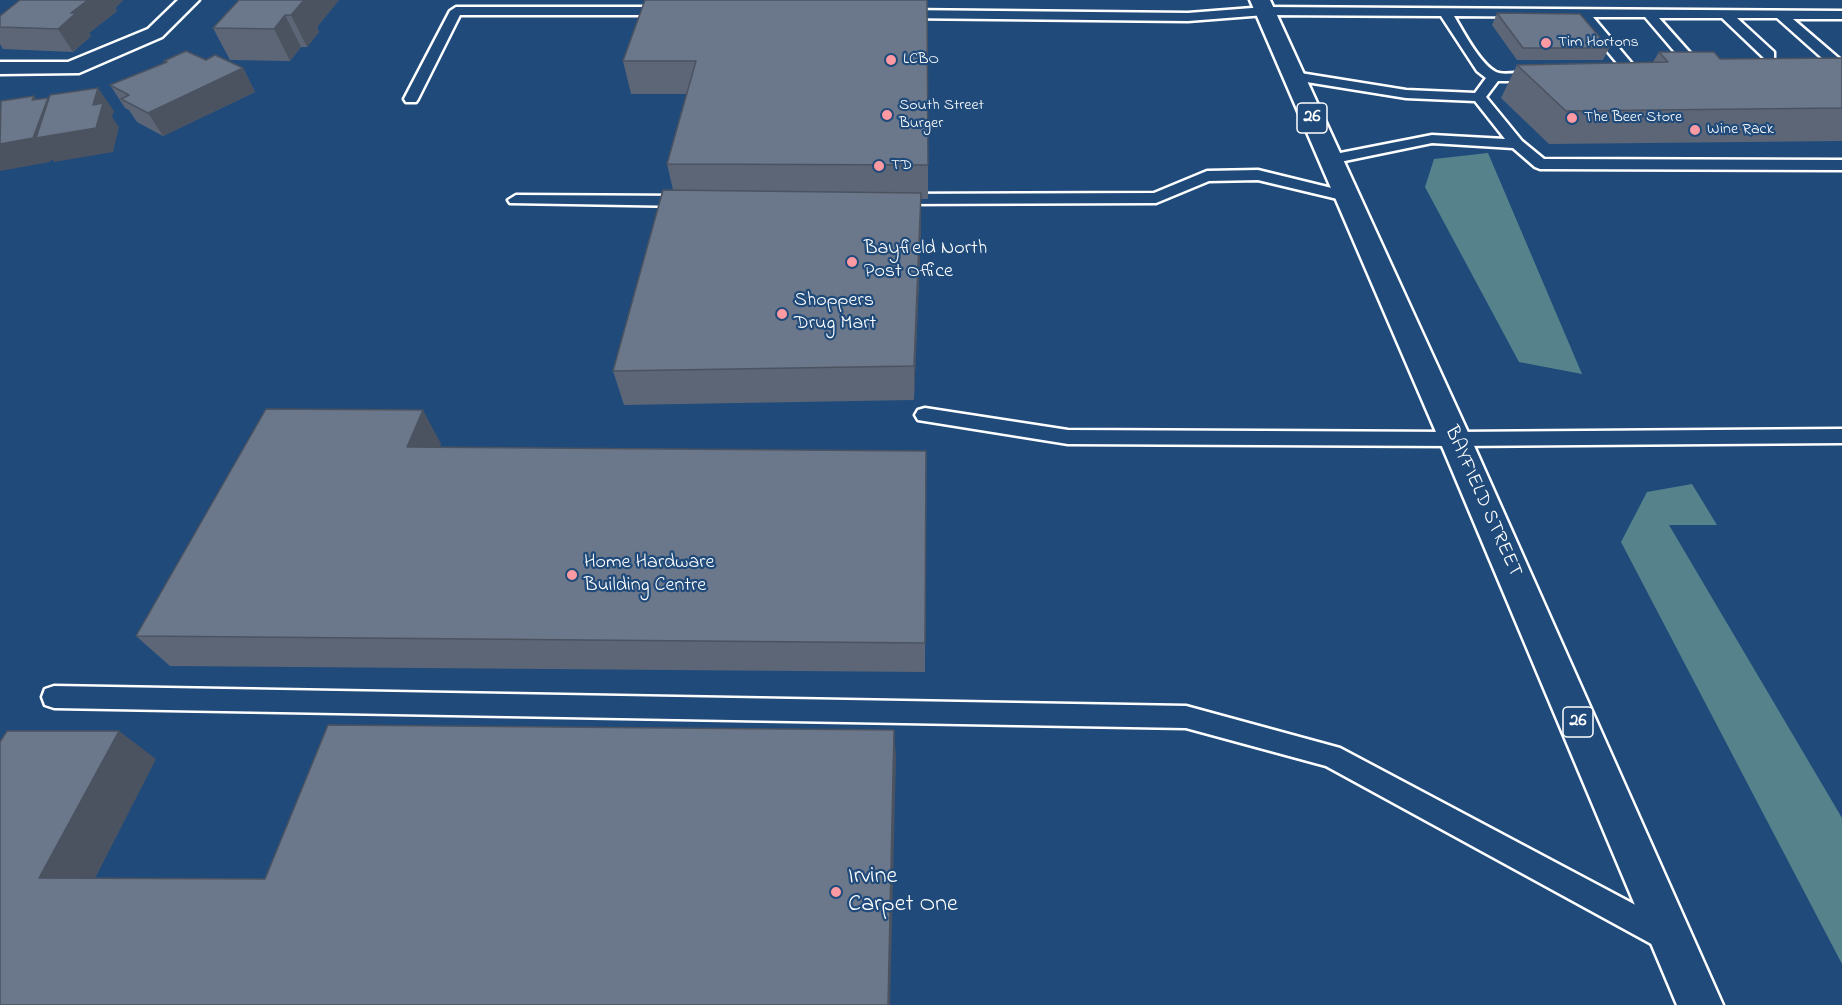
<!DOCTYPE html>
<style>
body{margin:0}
canvas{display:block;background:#1f4a7a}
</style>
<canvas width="1842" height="1005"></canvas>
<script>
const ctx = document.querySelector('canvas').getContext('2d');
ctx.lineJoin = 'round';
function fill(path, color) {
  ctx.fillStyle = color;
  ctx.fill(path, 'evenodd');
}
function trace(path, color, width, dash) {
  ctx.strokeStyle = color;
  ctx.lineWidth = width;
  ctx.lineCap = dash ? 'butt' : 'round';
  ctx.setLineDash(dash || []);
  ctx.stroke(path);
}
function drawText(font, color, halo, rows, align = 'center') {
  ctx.font = font + ' "Indie Flower",sans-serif';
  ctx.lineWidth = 4.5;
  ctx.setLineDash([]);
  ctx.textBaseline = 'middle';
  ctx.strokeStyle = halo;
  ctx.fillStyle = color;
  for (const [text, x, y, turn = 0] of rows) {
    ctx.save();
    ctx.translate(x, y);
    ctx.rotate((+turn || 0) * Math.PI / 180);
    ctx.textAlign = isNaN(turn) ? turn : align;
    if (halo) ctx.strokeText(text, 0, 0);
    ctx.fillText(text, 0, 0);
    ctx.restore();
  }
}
fill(new Path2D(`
 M1488,153L1582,374L1519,362L1425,187L1434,159Z
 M1692,484L1717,525H1669L1842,818V964L1621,542L1647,492Z`), '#56838b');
const service = new Path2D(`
 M456,7H668L674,11L668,15H460L418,99L416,102H406L404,99L450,11Z
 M1265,7L1842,11V19H1793L1842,61V71L1835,75L1820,74V68L1831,66L1777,18H1737L1774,52V58H1764L1722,18H1659L1692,55L1685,59L1680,58L1645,17H1593L1639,72L1632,76L1627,75L1579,17L1454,16C1463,31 1480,64 1496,72C1509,78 1534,65 1545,77L1538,81H1498L1486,97L1522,141L1544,159L1842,160V170L1540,169L1535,167L1513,148L1432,143L1330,164L1325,162L1322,159L1325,156L1432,135L1505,139L1475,101L1406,98L1294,80L1287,76L1294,72L1406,90L1475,93L1486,78L1477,71L1441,16L1265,15L1188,21L901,18L895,14L901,10L1188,13Z
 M1258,170L1352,193L1354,196L1346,201L1258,180L1209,181L1156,203L895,204L887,199L895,194L1154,193L1207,171Z
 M516,195L687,196L695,201L687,206L510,203L508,200Z
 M925,408L1068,430L1455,432L1842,429V443L1455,446L1068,444L918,420L915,415L918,410Z
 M54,686L1186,706L1340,748L1677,927L1681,937L1677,947L1667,951L1657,947L1326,766L1186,728L54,708L45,705L42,697L45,689Z`);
const minor = new Path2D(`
 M178,0H199L162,37L79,73L0,74V62H68L148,29Z`);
const primary = new Path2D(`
 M1250,0H1270L1471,439L1723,1005H1677L1439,439Z`);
trace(service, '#fff', 5);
trace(minor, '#fff', 5);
trace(primary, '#fff', 5);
fill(service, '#1f4a7a');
fill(minor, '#1f4a7a');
fill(primary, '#1f4a7a');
fill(new Path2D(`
 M20,0H123L115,8L117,11L89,33L91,36L73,52L3,49L0,44V16Z
 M239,0H339L317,27L319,32L307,47H301L290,61L230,60L213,28Z
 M645,0L928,165V199H921V227L914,400L624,405L613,371L673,190L667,164L687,94H631L623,61Z
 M1497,13L1609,48L1603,60H1517L1492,25Z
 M1659,52L1720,59L1842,58V141L1549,144L1501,98L1517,65L1653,62Z
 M206,60L243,68L255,92L163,136L137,122L129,110L125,108L110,85L165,63L164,61Z
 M441,444L440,447L926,451L925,672L170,666L136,636Z`), '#5c6677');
fill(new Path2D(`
 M88,0H123L115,8L117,11L89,33L91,36L73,52L58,29L71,13Z
 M298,0H339L317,27L319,32L307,47L291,15Z
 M285,15L301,47L290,61L274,29Z
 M243,68L255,92L163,136L148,113Z
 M98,88L114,111L112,117L119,127L113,152L54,162L52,159L50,162L0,171V144L32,100L34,96L44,109L48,98L65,121L93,105Z
 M921,193V227L914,400V366Z
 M423,410L441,444L427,480L407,447Z
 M894,730L896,757L890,1005H888Z
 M119,731L156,759L84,900L39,878Z`), '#4b5361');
const building = new Path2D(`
 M20,0H88L71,13H76L58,29L0,27V16Z
 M239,0H304L291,15H285L274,29L213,28Z
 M645,0H927L928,165L667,164L696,61H623Z
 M1497,13L1580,14L1609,48H1523Z
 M186,51L206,60L215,55L243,68L148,113L121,99L129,95L110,85L167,62L164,61Z
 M1659,52H1714L1720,59L1842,58V108L1566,111L1517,65L1668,62Z
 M98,88L93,105L103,103L96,128L36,138L50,95Z
 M34,96L32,100L48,98L33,138L0,144L1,101Z
 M663,190L921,193L914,366L613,371Z
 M266,409L423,410L407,447L926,451L925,643L136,636Z
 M328,725L894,730L888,1005H0V742L7,731H119L39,878L265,879Z`);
fill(building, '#6b778a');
trace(building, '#4b5361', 1.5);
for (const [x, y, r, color] of [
 [1546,43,6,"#ff9aa2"],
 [891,60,6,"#ff9aa2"],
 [887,115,6,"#ff9aa2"],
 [1572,118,6,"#ff9aa2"],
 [1695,130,6,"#ff9aa2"],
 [879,166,6,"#ff9aa2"],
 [852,262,6,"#ff9aa2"],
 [782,314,6,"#ff9aa2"],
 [572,575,6,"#ff9aa2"],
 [836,892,6,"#ff9aa2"]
]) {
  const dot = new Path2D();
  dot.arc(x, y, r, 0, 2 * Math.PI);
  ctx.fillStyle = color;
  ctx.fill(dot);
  trace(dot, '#1f4a7a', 2);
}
drawText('16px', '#fff', '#1f4a7a', [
 ["Tim Hortons",1558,43],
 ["LCBO",903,60],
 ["South Street",899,106],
 ["Burger",899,124],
 ["The Beer Store",1584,118],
 ["Wine Rack",1707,130],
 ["TD",891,166]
], 'left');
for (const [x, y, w] of [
 [1312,118,30],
 [1578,722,30]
]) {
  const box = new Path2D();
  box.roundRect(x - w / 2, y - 15, w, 30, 4.5);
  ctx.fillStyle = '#1f4a7a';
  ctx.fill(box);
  trace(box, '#fff', 1.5);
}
drawText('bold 18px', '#fff', null, [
 ["26",1312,118],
 ["26",1578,722]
]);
drawText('20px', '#fff', '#1f4a7a', [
 ["Bayfield North",864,250],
 ["Post Office",864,273],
 ["Shoppers",794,302],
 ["Drug Mart",794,325],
 ["Home Hardware",584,564],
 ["Building Centre",584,587]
], 'left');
drawText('20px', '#fff', '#1f4a7a', [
 ["BAYFIELD STREET",1482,502,66]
]);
drawText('24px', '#fff', '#1f4a7a', [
 ["Irvine",848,878],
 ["Carpet One",848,906]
], 'left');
</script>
